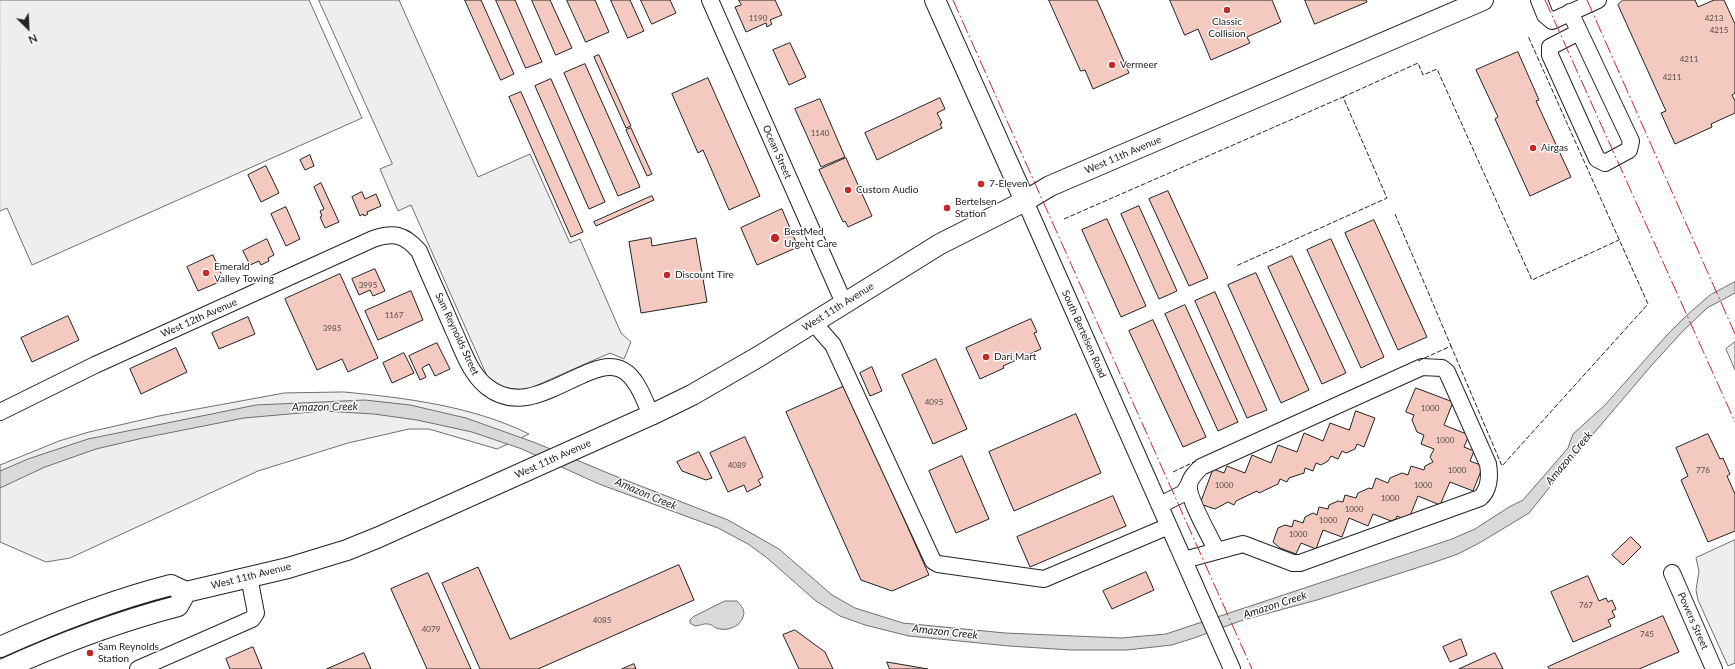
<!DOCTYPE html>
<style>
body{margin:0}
#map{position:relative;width:1735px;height:669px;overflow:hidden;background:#fff;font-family:Lato,sans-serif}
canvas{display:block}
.north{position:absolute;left:8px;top:8px;width:40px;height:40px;-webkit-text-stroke:3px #fff;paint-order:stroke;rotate:156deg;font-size:11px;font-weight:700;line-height:16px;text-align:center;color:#222}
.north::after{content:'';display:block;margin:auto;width:14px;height:18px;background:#222;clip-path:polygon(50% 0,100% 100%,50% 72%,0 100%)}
</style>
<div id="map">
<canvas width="1735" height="669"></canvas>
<div class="north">N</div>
</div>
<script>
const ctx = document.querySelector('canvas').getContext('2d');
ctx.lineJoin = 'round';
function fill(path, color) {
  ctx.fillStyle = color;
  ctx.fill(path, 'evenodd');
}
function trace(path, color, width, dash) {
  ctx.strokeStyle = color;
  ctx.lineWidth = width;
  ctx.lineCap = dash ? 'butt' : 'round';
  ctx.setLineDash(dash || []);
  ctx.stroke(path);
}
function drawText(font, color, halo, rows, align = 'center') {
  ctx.font = font + ' Lato,sans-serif';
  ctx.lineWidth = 3;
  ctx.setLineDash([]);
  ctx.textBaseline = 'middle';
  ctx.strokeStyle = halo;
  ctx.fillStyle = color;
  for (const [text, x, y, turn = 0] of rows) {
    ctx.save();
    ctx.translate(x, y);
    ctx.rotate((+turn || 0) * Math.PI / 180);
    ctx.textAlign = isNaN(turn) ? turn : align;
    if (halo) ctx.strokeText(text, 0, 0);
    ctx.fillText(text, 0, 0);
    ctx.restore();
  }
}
const green = new Path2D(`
 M0,0H309L362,118L32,265L7,208L0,211Z
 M319,0H399L478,177L530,154L570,243L580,239L621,333L631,342L624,359L610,353L526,390L505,388L493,381L487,376L411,205L398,211L380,169L392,164Z
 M1735,342V370L1726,349Z
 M344,392C407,398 472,406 529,434L497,449L429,429H409L348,443L258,471L70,558L46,562L0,542V465L59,441L89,432L159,416L284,393Z
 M1735,540V663L1728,666L1698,600L1696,590L1699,571L1696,558Z`);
fill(green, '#eee');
trace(green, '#6f6f6f', 1);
const water = new Path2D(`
 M1735,282V293L1707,308L1682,332L1651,366L1577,453L1529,513L1481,542L1458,554L1435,562L1317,600L1243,620L1194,638L1172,645L1127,650H1071L1009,646L909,636L865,625L840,616L816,601L766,557L748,544L718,528L599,484L522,449L472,432L417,420L374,414L323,411L244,418L143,438L96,449L45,467L0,488V471L28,459L88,439L256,405L365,400L410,405L466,418L536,443L615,476L728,520L779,549L832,595L855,608L903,623L1005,633L1121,638L1166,634L1452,539L1475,529L1509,507L1523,500L1568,448L1573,434L1605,405L1667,335L1686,316L1710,295Z
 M725,601H737C741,606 746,610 743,617C740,627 726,632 716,628C714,627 711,624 708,624C704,623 699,626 695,626L690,623V620L693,617Z`);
fill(water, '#d9d9d9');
trace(water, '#6f6f6f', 1);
const building = new Path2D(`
 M465,0H481L514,74L501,80Z
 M496,0H515L542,62L526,68Z
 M532,0H550L572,48L556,55Z
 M567,0H595L609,32L586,42Z
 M611,0H630L644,31L628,38Z
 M641,0H670L676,13L652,24Z
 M739,0H775L782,15L770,20L772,24L767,27L766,23L746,32L735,7L741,5Z
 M1049,0H1097L1129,73L1093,89L1085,70L1081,71Z
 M1170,0H1272L1281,22L1247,37L1250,43L1211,60L1198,29L1185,35Z
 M1305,0H1366L1367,2L1315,24Z
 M1623,0H1695L1698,7L1714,0H1724L1735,24V93L1732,95L1735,101V113L1711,124L1712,127L1675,144L1661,113L1666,111L1618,5Z
 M790,43L806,77L789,85L773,50Z
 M1518,52L1539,100L1536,101L1571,177L1530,196L1495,119L1498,117L1476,70Z
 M599,55L631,126L626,128L594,57Z
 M585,64L640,187L618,196L564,73Z
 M708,78L760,196L729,210L703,150L698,153L672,94Z
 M551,79L605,202L589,209L535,86Z
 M521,92L583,232L571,237L509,97Z
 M940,98L945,109L937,113L942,123L940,124L942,128L877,160L865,133Z
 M820,99L845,157L821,167L795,109Z
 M631,128L652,174L647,176L626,130Z
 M310,155L314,166L305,170L300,160Z
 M846,158L872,216L848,227L845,221L843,222L819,170Z
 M266,166L279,193L261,202L248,175Z
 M321,183L339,222L325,228L320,217L322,216L320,211L324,209L314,187Z
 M1168,191L1208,278L1189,286L1149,199Z
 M362,192L365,199L376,194L381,206L367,212L368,214L364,216L363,214L360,216L352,197Z
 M652,196L654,200L596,226L594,222Z
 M1139,206L1177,291L1159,299L1121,214Z
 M286,207L300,239L286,246L271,214Z
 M782,209L798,247L757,265L741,228Z
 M1107,219L1146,306L1121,317L1082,230Z
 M1374,220L1427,337L1398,350L1345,233Z
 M651,238L652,246L696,238L707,302L641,313L629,242Z
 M267,239L274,255L268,258L269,261L261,265L259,261L250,265L243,251Z
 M1331,239L1384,357L1361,368L1307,250Z
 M213,255L224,280L198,291L187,267Z
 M1292,256L1346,373L1322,384L1268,267Z
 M375,269L385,291L373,296L370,290L359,295L352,279Z
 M1256,273L1309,390L1281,403L1228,285Z
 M340,274L378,358L348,372L342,359L317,370L285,299Z
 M411,291L423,320L378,340L365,311Z
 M1215,292L1267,410L1247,418L1195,301Z
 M1185,305L1238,422L1218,431L1165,314Z
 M68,316L79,340L32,362L21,338Z
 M248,317L255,334L219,349L212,333Z
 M1031,319L1037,332L1034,333L1041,349L1003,366L1004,368L980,379L966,348Z
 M1153,320L1206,437L1183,447L1129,331Z
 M437,343L450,369L435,376L429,364L422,368L426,377L420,380L409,356Z
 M176,348L187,372L141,394L130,369Z
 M404,353L414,373L392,383L383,363Z
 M936,359L967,429L933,444L902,375Z
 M872,367L882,391L870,396L860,373Z
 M845,386L929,575L892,591L861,580L786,412Z
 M1416,388L1453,402L1444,425L1469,435L1464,447L1474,451L1470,461L1483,466L1473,491L1450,482L1440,505L1418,496L1408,521L1397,516L1396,519L1391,521L1373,514L1368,526L1349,518L1342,537L1323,530L1316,549L1301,543L1296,554L1280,548L1273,542L1278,528L1285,525L1292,527L1294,520L1303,523L1305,517L1313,513L1317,515L1319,507L1328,509L1329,505L1338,501L1343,502L1345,495L1356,498L1358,493L1369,488L1372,489L1376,478L1388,483L1390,478L1402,473L1408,475L1411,466L1424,470L1425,466L1433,462L1430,457L1434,449L1421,444L1424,435L1417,432L1412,420L1414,415L1406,412Z
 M1356,411L1375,418L1364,447L1357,444L1355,449L1346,453L1342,451L1338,459L1331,456L1328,461L1321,465L1316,463L1313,471L1305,468L1304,473L1289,478L1287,482L1280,479L1278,484L1259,493L1257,491L1236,501L1234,505L1228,502L1215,509L1200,504L1213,469L1224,473L1227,466L1245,473L1252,455L1271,463L1278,445L1297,452L1304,433L1323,441L1330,423L1349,430Z
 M1076,414L1101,473L1014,511L989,452Z
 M1708,434L1720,459L1723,458L1730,474L1727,476L1735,494V531L1708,542L1681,480L1688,476L1676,448Z
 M745,437L763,477L758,480L761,485L747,492L744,485L728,492L710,453Z
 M699,452L712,478L706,480L682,471L677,462Z
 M962,456L989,519L956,533L929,471Z
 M1113,496L1126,526L1030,567L1017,537Z
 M1631,537L1641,547L1623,565L1612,555Z
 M679,565L694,600L538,669H480L442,583L478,567L510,639Z
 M1146,572L1154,590L1112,609L1103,591Z
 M428,573L471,669H427L391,589Z
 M1588,576L1599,601L1606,598L1608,602L1612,600L1616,609L1612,611L1615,617L1608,620L1611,626L1573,642L1551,592Z
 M1663,616L1679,652L1639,669H1549L1548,667Z
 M795,630L825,652L833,669H799L783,635Z
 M1461,639L1467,655L1450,662L1443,647Z
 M253,647L262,669H230L226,659Z
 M364,653L371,669H327Z
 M1495,653L1503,669H1459Z
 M887,662L928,669H890Z
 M634,664L636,669H622Z`);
fill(building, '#f3c9c0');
trace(building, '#222', 1);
const minor = new Path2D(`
 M710,0L844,303
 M1539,0L1545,15L1552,21L1598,0
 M1570,12L1631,141L1629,150L1605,163L1597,159L1550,55V47L1579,32
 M1025,201L1232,669
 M813,322L833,345L933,561L938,564L1044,579L1169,526
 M0,412L95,365L373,239C394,232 404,234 419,251C430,277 442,303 453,329C462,348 469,372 486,386C535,427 593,345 627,373C639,383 645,402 651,415
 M1160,505L1184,493L1189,484
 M1184,560L1243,544L1293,563H1300L1480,498C1489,490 1490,476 1488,464L1447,372L1442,368L1422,367L1201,467C1196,472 1190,478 1189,485C1187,497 1211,539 1217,551
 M1672,573L1714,669
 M138,669L252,619L256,613L249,577`);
const major = new Path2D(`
 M935,0L1025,201
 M0,647C56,622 112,600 171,585L186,592L288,568L347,550L379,537L651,415L692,395L758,357L940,244L1025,201L1050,186L1483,0
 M4,669C61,643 117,622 178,606L186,592`);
trace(minor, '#222', 18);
trace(major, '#222', 22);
trace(minor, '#fff', 16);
trace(major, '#fff', 20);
trace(new Path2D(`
 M1343,97L1418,63L1423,75L1437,69L1532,280L1619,240
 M1395,214L1451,346
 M1064,219L1343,97L1387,198L1236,266
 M1418,361L1451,346L1502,466L1648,304L1528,36
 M1173,472L1196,461`), '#222', 1, [5, 2]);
trace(new Path2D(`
 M953,0L1252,669
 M1545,0L1735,422
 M1587,0L1735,334`), '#c62828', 1, [14, 3, 2, 3]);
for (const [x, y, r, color] of [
 [1227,10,4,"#c62828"],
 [1112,65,4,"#c62828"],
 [1533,148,4,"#c62828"],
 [981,184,4,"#c62828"],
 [848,190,4,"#c62828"],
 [947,208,4,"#c62828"],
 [775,238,5,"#c62828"],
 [206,273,4,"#c62828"],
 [667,275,4,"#c62828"],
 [986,357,4,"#c62828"],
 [90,653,4,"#c62828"]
]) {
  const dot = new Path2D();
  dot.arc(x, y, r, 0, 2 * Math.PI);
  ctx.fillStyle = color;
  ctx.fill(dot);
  trace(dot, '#fff', 1.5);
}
drawText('8px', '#564c4a', null, [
 ["1190",758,18],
 ["4213",1714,18],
 ["4215",1719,30],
 ["4211",1689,59],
 ["4211",1672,77],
 ["1140",820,133],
 ["3995",368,285],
 ["1167",394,315],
 ["3985",332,328],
 ["4095",934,402],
 ["1000",1430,408],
 ["1000",1445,440],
 ["4089",737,465],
 ["1000",1457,470],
 ["776",1703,470],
 ["1000",1224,485],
 ["1000",1423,485],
 ["1000",1390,498],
 ["1000",1354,509],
 ["1000",1328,520],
 ["1000",1298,534],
 ["767",1586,605],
 ["4085",602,620],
 ["4079",431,629],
 ["745",1647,634]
]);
drawText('10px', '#222', '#fff', [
 ["Classic",1227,22,"center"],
 ["Collision",1227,34,"center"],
 ["Vermeer",1120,65],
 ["Airgas",1541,148],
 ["7-Eleven",989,184],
 ["Custom Audio",856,190],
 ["Bertelsen",955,202],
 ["Station",955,214],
 ["BestMed",784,232],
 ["Urgent Care",784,244],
 ["Emerald",214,267],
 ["Valley Towing",214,279],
 ["Discount Tire",675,275],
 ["Dari Mart",994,357],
 ["Sam Reynolds",98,647],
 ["Station",98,659]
], 'left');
drawText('10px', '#222', '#fff', [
 ["Ocean Street",777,152,66],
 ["West 11th Avenue",1123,155,-23],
 ["West 11th Avenue",838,307,-32],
 ["West 12th Avenue",199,318,-24],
 ["Sam Reynolds Street",457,334,65],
 ["South Bertelsen Road",1084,334,66],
 ["West 11th Avenue",553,459,-24],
 ["West 11th Avenue",251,576,-14],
 ["Powers Street",1693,621,66]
]);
drawText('italic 11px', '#222', '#fff', [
 ["Amazon Creek",325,407,-1],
 ["Amazon Creek",1569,458,-50],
 ["Amazon Creek",646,494,23],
 ["Amazon Creek",1275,605,-18],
 ["Amazon Creek",945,632,6]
]);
</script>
